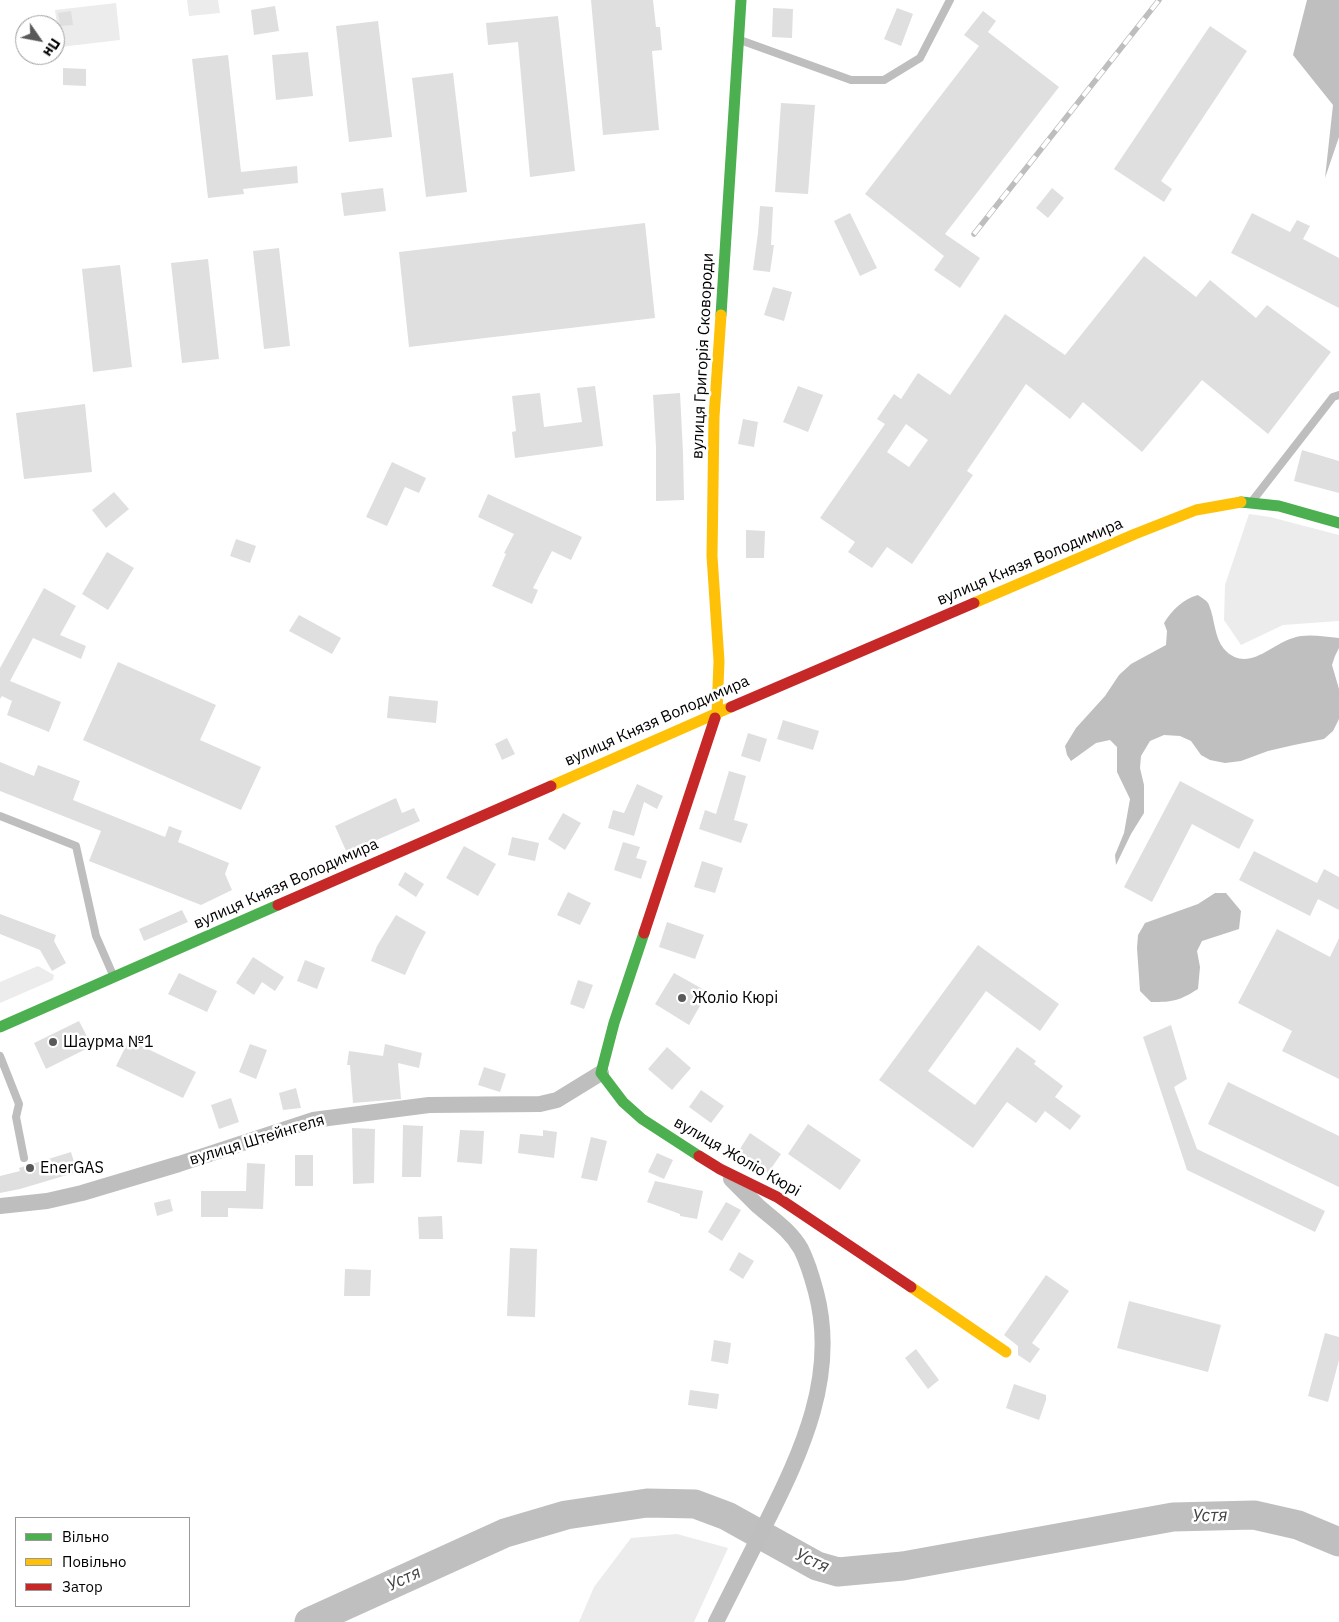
<!DOCTYPE html>
<meta charset="utf-8">
<style>
body{margin:0}
#map{position:relative;width:1339px;height:1622px;overflow:hidden;background:#fff;font-family:"IBM Plex Sans",sans-serif}
canvas{display:block}
.legend{position:absolute;left:15px;top:1517px;width:175px;height:90px;box-sizing:border-box;background:#fff;border:1px solid #999;margin:0;padding:6px 9px;list-style:none;font-size:15px;color:#000}
.legend li{display:flex;align-items:center;gap:10px;height:25px}
.legend b{width:25px;border:1px solid #999}
.north{position:absolute;left:15px;top:15px;width:50px;height:50px;box-sizing:border-box;background:#fff;border:1px solid #999;border-radius:50%;rotate:123deg;font-size:14px;font-weight:700;line-height:20px;text-align:center;color:#000}
.north::after{content:'';display:block;margin:auto;width:18px;height:22px;background:#595959;clip-path:polygon(50% 0,100% 100%,50% 72%,0 100%)}
</style>
<div id="map">
<canvas width="1339" height="1622"></canvas>
<ul class="legend">
<li><b style="height:6px;background:#4caf50"></b>Вільно</li>
<li><b style="height:6px;background:#ffc107"></b>Повільно</li>
<li><b style="height:6px;background:#c62828"></b>Затор</li>
</ul>
<div class="north">Пн</div>
</div>
<script>
const ctx = document.querySelector('canvas').getContext('2d');
ctx.lineJoin = 'round';
function fill(path, color) {
  ctx.fillStyle = color;
  ctx.fill(path, 'evenodd');
}
function trace(path, color, width, dash) {
  ctx.strokeStyle = color;
  ctx.lineWidth = width;
  ctx.lineCap = dash ? 'butt' : 'round';
  ctx.setLineDash(dash || []);
  ctx.stroke(path);
}
function drawText(font, color, halo, rows, align = 'center') {
  ctx.font = font + ' "IBM Plex Sans",sans-serif';
  ctx.lineWidth = 5;
  ctx.setLineDash([]);
  ctx.textBaseline = 'middle';
  ctx.strokeStyle = halo;
  ctx.fillStyle = color;
  for (const [text, x, y, turn = 0] of rows) {
    ctx.save();
    ctx.translate(x, y);
    ctx.rotate((+turn || 0) * Math.PI / 180);
    ctx.textAlign = isNaN(turn) ? turn : align;
    if (halo) ctx.strokeText(text, 0, 0);
    ctx.fillText(text, 0, 0);
    ctx.restore();
  }
}
fill(new Path2D(`
 M187,0H218L220,13L189,16Z
 M116,3L120,40L60,47L55,10Z
 M1249,514L1270,517L1339,535V621L1283,625L1241,645L1224,620L1225,585Z
 M38,966L54,975L53,980L0,1003V982Z
 M677,1534L728,1548L694,1622H579L594,1587L631,1538Z`), '#ececec');
fill(new Path2D(`
 M1307,0H1339V137L1325,178L1333,105L1293,55Z
 M1198,595C1202,598 1208,601 1209,605C1215,619 1214,637 1224,649C1247,674 1270,645 1293,638C1307,633 1325,637 1339,638V648L1335,656L1332,665L1339,689V719L1333,731L1324,739L1294,745L1268,751L1241,761L1225,763L1210,760L1201,755L1191,741L1180,736L1164,735L1150,741L1141,756L1140,768L1144,785V813L1131,834L1116,865L1115,855L1124,833L1130,799L1117,772V747L1110,740L1096,743L1071,761L1067,755L1065,746L1076,728L1105,696L1119,675L1131,664L1166,645L1167,631L1164,623C1172,610 1183,599 1198,595Z
 M1215,893H1226L1241,911L1239,929L1202,941L1197,951L1200,967L1198,989C1179,1001 1173,1002 1151,1002L1140,991L1137,948L1138,935L1145,923L1198,904Z`), '#bfbfbf');
trace(new Path2D(`
 M309,1622L505,1533L566,1515L647,1503L695,1504L727,1516L817,1566L838,1572L903,1566L1173,1517L1254,1515L1298,1525L1339,1542`), '#bfbfbf', 29);
fill(new Path2D(`
 M591,0H653L656,27H660L662,50L652,51L659,130L603,135Z
 M275,6L279,31L254,35L251,10Z
 M773,8L793,9L792,38L772,37Z
 M897,8L913,14L901,46L884,39Z
 M71,11L73,25L60,26L58,13Z
 M983,11L996,21L988,32L1059,87L945,234L980,258L960,288L934,270L944,256L865,194L979,46L964,35Z
 M558,16L575,171L530,177L518,42L488,45L486,23Z
 M378,21L392,137L349,142L336,26Z
 M1210,26L1247,51L1161,181L1172,189L1164,202L1114,169Z
 M308,52L313,96L276,100L272,55Z
 M228,55L241,172L297,166L298,183L243,189L244,194L208,198L192,59Z
 M63,68L86,69V86L63,85Z
 M453,73L467,192L426,197L412,78Z
 M781,103L815,105L808,194L775,192Z
 M383,188L386,211L344,216L341,193Z
 M1052,188L1064,198L1048,218L1036,208Z
 M760,206L773,207L771,245H774L770,272L753,270L758,233Z
 M850,213L877,268L860,276L834,221Z
 M1252,213L1290,232L1297,220L1310,226L1303,239L1339,258V308L1231,253Z
 M645,223L655,318L409,347L399,252Z
 M279,248L290,346L264,349L253,251Z
 M1144,256L1196,297L1210,280L1256,318L1267,305L1331,352L1268,434L1202,380L1142,452L1083,402L1070,419L1026,384L967,471L973,475L912,564L887,547L872,568L848,552L855,542L820,518L885,424L877,419L894,394L901,399L918,373L950,395L1005,314L1065,355ZM906,424L928,440L909,467L887,452Z
 M208,259L219,359L182,363L171,263Z
 M120,265L132,367L93,372L82,269Z
 M773,287L792,292L784,321L764,315Z
 M595,386L603,446L515,458L512,432L516,431L512,396L540,393L544,427L582,422L577,388Z
 M798,386L823,395L808,432L783,422Z
 M680,393L683,453L684,500L656,501V447L653,395Z
 M85,404L92,472L24,479L16,413Z
 M743,419L758,422L754,447L738,444Z
 M1302,450L1339,461V493L1294,481Z
 M392,462L426,478L419,493L405,487L387,526L366,517Z
 M114,492L129,509L106,528L92,510Z
 M488,494L582,537L571,560L552,551L533,588L538,590L532,604L492,586L506,554L504,553L514,534L478,517Z
 M746,530L765,531L764,558H746Z
 M236,539L256,546L250,563L230,556Z
 M107,552L134,568L108,610L82,594Z
 M44,588L76,606L60,635L86,646L81,659L33,638L10,681L61,702L49,732L7,715L12,701L2,696L0,699V668Z
 M299,615L341,638L332,654L289,631Z
 M118,662L216,705L200,740L261,767L241,810L83,740Z
 M389,696L438,701L436,723L387,718Z
 M783,720L819,731L813,750L777,739Z
 M748,733L767,739L760,762L741,756Z
 M507,738L515,754L502,760L495,744Z
 M0,762L34,776L38,765L80,781L73,800L165,837L169,826L182,831L178,842L229,863L225,874L232,890L201,905L89,861L101,831L0,791Z
 M729,771L746,776L734,820L748,824L741,843L699,829L705,810L716,814Z
 M1180,781L1254,820L1239,849L1192,824L1152,902L1124,887Z
 M637,784L663,796L657,809L644,802L634,836L608,828L613,810L624,813Z
 M396,798L402,813L414,808L420,821L347,853L335,826Z
 M563,813L581,823L565,850L548,839Z
 M512,837L539,843L535,861L508,855Z
 M623,842L640,847L636,858L647,861L641,879L614,870Z
 M464,846L496,864L478,896L446,878Z
 M1254,851L1317,883L1324,869L1339,877V910L1318,899L1310,916L1239,880Z
 M702,861L723,868L715,893L694,887Z
 M405,872L424,884L416,897L398,885Z
 M568,892L591,903L580,925L557,915Z
 M182,910L188,922L144,941L139,929Z
 M0,914L56,935L54,941L66,963L52,971L40,950L0,934Z
 M396,915L426,932L416,951L405,975L371,961L377,946Z
 M667,922L704,935L695,959L659,947Z
 M1277,929L1330,957L1339,938V1079L1282,1051L1292,1031L1238,1003Z
 M978,945L1059,1004L1040,1031L986,991L928,1071L975,1105L1017,1047L1036,1061L1034,1064L1063,1086L1055,1097L1081,1116L1070,1130L1045,1111L1036,1123L1007,1102L973,1148L879,1080Z
 M253,957L284,977L275,991L262,982L254,995L236,983Z
 M305,960L325,968L317,989L297,981Z
 M179,973L217,991L207,1012L168,994Z
 M674,973L708,992L689,1025L655,1004Z
 M578,980L593,985L584,1009L570,1004Z
 M79,1021L92,1046L46,1069L34,1043Z
 M1171,1025L1187,1079L1174,1087L1197,1149L1325,1211L1315,1232L1187,1170L1143,1037Z
 M129,1040L196,1072L183,1098L116,1066Z
 M250,1044L267,1050L256,1079L239,1072Z
 M385,1044L422,1053L419,1068L398,1063L401,1099L353,1103L350,1065H347L349,1051L383,1056Z
 M667,1047L691,1068L672,1090L648,1069Z
 M484,1067L506,1074L500,1092L478,1085Z
 M1228,1082L1339,1136V1187L1208,1124Z
 M296,1088L301,1108L283,1110L279,1093Z
 M701,1090L724,1106L711,1123L689,1107Z
 M231,1098L239,1122L219,1129L211,1105Z
 M808,1124L861,1160L840,1190L788,1154Z
 M403,1125L423,1126L421,1177H402Z
 M352,1128L375,1129L374,1183L353,1184Z
 M460,1130L484,1131L482,1164L457,1162Z
 M543,1130L557,1132L554,1158L518,1153L520,1134L543,1136Z
 M750,1133L781,1154L768,1173L738,1152Z
 M591,1137L607,1141L597,1181L581,1178Z
 M71,1152L77,1172L20,1189L0,1193V1176L20,1171L19,1168Z
 M657,1153L673,1160L664,1179L648,1172Z
 M295,1155H313V1186H295Z
 M247,1163L265,1164L263,1209L228,1208V1217H201V1191H246Z
 M655,1181L703,1191L697,1219L680,1216V1214L647,1202Z
 M170,1199L173,1211L157,1216L154,1203Z
 M726,1202L741,1210L722,1241L708,1232Z
 M442,1216L443,1239H419L418,1217Z
 M510,1248L537,1249L535,1317L507,1316Z
 M739,1252L754,1261L743,1279L729,1270Z
 M345,1269L371,1270L370,1296H344Z
 M1046,1275L1069,1291L1032,1343L1040,1349L1030,1363L1018,1355V1346L1004,1335Z
 M1129,1301L1221,1325L1208,1372L1117,1348Z
 M1325,1333L1339,1337V1360L1328,1402L1308,1396Z
 M714,1340L731,1343L728,1364L711,1361Z
 M916,1349L939,1380L928,1389L905,1358Z
 M1014,1384L1046,1395V1400L1039,1420L1006,1408Z
 M690,1390L719,1394L717,1409L688,1405Z`), '#dfdfdf');
trace(new Path2D(`
 M740,40L851,80H884L920,58L950,0
 M1253,500L1333,397L1339,395
 M0,816L76,846L96,936L113,975
 M0,1056L19,1104L16,1117L24,1158`), '#bebebe', 8);
trace(new Path2D(`
 M0,1206L47,1201L82,1193L179,1164L313,1120L429,1105L540,1104L557,1100L601,1073
 M716,1622C733,1589 749,1556 766,1523C802,1451 838,1375 816,1292C812,1277 808,1263 801,1249C790,1230 774,1220 758,1206C749,1197 740,1188 731,1179`), '#bebebe', 16);
trace(new Path2D(`
 M721,315L741,0
 M1241,502L1279,506L1339,523
 M644,933L614,1023L601,1073L623,1102L642,1119L699,1156
 M0,1027L278,905`), '#4caf50', 11);
trace(new Path2D(`
 M974,603L1135,534L1196,510L1241,502
 M715,718L717,713L719,661L712,556L714,417L721,315
 M551,786L731,707
 M911,1287L1006,1352`), '#ffc107', 11);
trace(new Path2D(`
 M731,707L974,603
 M278,905L551,786
 M644,933L715,718
 M699,1156L720,1169L777,1197L911,1287`), '#c62828', 11);
const rail = new Path2D(`
 M974,234L1159,0`);
trace(rail, '#bebebe', 5.5);
trace(rail, '#fff', 4, [11]);
for (const [x, y, r, color] of [
 [682,998,5,"#595959"],
 [53,1042,5,"#595959"],
 [30,1168,5,"#595959"]
]) {
  const dot = new Path2D();
  dot.arc(x, y, r, 0, 2 * Math.PI);
  ctx.fillStyle = color;
  ctx.fill(dot);
  trace(dot, '#fff', 2);
}
drawText('16px', '#000', '#fff', [
 ["вулиця Григорія Сковороди",703,356,-87],
 ["вулиця Князя Володимира",1030,562,-23],
 ["вулиця Князя Володимира",657,721,-24],
 ["вулиця Князя Володимира",286,884,-24],
 ["вулиця Штейнгеля",257,1140,-17],
 ["вулиця Жоліо Кюрі",737,1157,30]
]);
drawText('16px', '#000', '#fff', [
 ["Жоліо Кюрі",692,998],
 ["Шаурма №1",63,1042],
 ["EnerGAS",40,1168]
], 'left');
drawText('italic 18px', '#444', '#fff', [
 ["Устя",1210,1516,-1],
 ["Устя",812,1561,24],
 ["Устя",404,1579,-25]
]);
</script>
